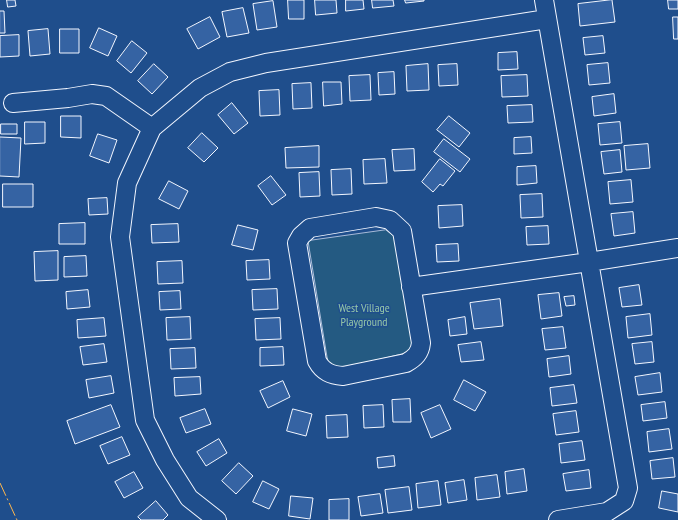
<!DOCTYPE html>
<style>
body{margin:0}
canvas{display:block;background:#1f4e8c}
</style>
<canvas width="678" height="520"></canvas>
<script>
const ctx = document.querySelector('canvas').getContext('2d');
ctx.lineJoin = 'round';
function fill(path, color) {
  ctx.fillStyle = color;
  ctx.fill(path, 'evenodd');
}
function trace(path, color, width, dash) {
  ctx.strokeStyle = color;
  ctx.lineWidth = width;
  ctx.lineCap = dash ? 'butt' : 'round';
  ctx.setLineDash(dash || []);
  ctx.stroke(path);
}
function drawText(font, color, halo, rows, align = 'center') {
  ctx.font = font + ' "PT Sans Narrow",sans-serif';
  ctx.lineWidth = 3;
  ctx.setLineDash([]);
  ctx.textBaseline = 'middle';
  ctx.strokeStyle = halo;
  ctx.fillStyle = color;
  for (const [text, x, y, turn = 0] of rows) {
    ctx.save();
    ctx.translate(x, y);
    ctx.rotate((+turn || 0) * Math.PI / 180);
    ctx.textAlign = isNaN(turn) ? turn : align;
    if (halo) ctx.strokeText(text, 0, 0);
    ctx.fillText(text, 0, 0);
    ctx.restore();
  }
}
const green = new Path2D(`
 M386,230L395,237L413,345L406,353L339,369L328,363L308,241Z`);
fill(green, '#245a82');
trace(green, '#a8bbd7', 1);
const building = new Path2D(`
 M7,0H15L16,6L8,7Z
 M288,0H304V19H289Z
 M315,0H336L337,13L316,15Z
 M346,0H363L364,9L346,11Z
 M372,0H393L394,6L373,8Z
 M405,0H424V1L406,3Z
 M612,0L615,22L580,26L578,4Z
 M668,0H678V9H669Z
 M273,1L277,27L257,30L253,4Z
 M243,8L249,33L227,37L222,12Z
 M0,11H4L5,33H0Z
 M210,17L220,37L198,49L187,29Z
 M673,17H678V39H674Z
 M99,28L117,36L108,56L90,48Z
 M48,29L50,54L30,56L28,31Z
 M60,29H79V53H60Z
 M19,35V56L0,57V36Z
 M603,36L605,53L585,55L583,38Z
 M132,41L147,53L131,73L117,61Z
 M517,52L518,69L498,70V53Z
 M608,63L610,83L589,85L587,65Z
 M154,64L168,77L152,94L138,81Z
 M428,64L429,90L407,91L406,66Z
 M457,64L458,85L439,86L438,65Z
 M394,72L395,94L379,95L378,73Z
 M370,75L371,100L350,101L349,76Z
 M527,75L528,96L502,97L501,76Z
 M323,82H341L342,104L324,106Z
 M311,83L312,108L293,109L292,84Z
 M279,90L280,115L260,116L259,91Z
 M614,94L616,113L594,116L592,97Z
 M232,103L248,123L234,134L218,115Z
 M532,105L533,122L508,123L507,106Z
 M61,116H81V138L61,137Z
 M449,116L470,133L459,147L437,130Z
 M25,122H45V143L25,144Z
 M620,122L622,143L600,145L598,124Z
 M1,124H17V134H1Z
 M202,133L218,148L204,162L188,148Z
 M98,134L117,140L109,163L90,156Z
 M0,137L21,138L19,177L0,176Z
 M531,137L532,153L514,154V138Z
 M444,139L470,159L460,172L434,152Z
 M648,144L650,168L626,170L624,146Z
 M319,146V167L286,168L285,148Z
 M414,149L415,170L394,171L392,150Z
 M620,150L622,172L604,174L601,152Z
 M385,159L387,183L364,184L363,160Z
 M440,159L455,171L443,186L440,184L433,192L422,182Z
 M536,166L537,183L517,185V167Z
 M351,169L352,194L332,195L331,170Z
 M319,172L320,196L300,197L299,173Z
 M271,176L286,195L272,205L258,186Z
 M631,180L633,202L610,204L608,182Z
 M169,181L188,191L179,209L159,199Z
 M3,184H33V207H3Z
 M542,194L543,217L521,218L520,195Z
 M107,198L108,214L89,215L88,199Z
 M462,205L463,226L439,228L438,206Z
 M633,212L635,233L614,236L611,214Z
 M85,223V244H59V224Z
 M178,224L179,242L152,243L151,225Z
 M238,225L258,230L253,250L232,245Z
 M548,226L549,244L527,245L526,227Z
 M458,244L459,261L437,262L436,245Z
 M58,251V280L35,281L34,252Z
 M86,256L87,276L64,277V257Z
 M269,260L270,279L247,280L246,261Z
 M182,261L183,283L158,284L157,262Z
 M639,285L642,305L622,307L619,288Z
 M277,289L278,309L253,310L252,290Z
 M88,290L90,307L67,309L66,292Z
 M180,291L181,309L160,310L159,292Z
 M559,293L562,316L541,319L538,295Z
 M574,296L575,305L566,306L564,297Z
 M500,299L503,326L474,329L470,303Z
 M650,314L652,335L628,338L626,317Z
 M190,317L191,339L167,340L166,318Z
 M465,317L467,334L450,336L448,320Z
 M104,318L106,336L78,338L77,320Z
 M280,318L281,339L256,340L255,319Z
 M563,327L566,348L545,350L542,329Z
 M481,342L484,360L461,362L458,345Z
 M652,342L654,362L635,364L632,344Z
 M104,344L107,362L83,365L80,347Z
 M283,347L284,365L260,366V348Z
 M195,348L196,368L171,369L170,349Z
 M569,356L571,374L549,377L547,359Z
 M660,373L662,392L638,395L635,377Z
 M111,376L114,393L89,398L86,380Z
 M200,377L201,394L175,396L174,378Z
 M464,380L486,392L475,411L454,400Z
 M283,381L290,397L268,408L260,391Z
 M574,385L577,403L552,406L550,388Z
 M410,399L411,422H393L392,400Z
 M665,402L667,418L643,421L641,405Z
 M111,405L120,427L75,444L67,421Z
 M383,405L384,427L364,428L363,406Z
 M440,405L451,429L431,438L421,413Z
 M205,409L211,424L186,433L180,418Z
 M293,409L312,414L306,436L287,431Z
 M576,411L579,432L556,435L553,414Z
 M347,415L348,437L327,438L326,416Z
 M669,429L672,449L649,452L647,432Z
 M122,437L130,455L108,464L100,446Z
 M219,439L227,453L206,466L197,452Z
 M582,441L585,460L561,463L559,444Z
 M394,456L395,466L378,468L377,458Z
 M673,458L675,477L652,479L650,461Z
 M239,463L253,476L236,494L222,481Z
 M524,469L527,491L507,494L505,472Z
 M589,470L591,488L566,491L563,474Z
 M134,472L143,488L124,498L115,482Z
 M497,475L500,497L477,500L475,478Z
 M464,480L467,500L448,503L445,483Z
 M263,481L279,489L269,509L253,502Z
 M438,481L441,505L418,508L416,484Z
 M409,487L412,510L388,513L385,490Z
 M662,491L678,494V512L659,508Z
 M380,494L383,513L361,516L358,497Z
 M291,496L313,498L310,519L289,516Z
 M349,499V520H329V500Z
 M156,501L168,515L163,520H141L138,517Z`);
fill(building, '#3563a3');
trace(building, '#f2f6ff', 1);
const minor = new Path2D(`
 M544,0L628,488L624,501L607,512L558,520
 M13,103L68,98L92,94L106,96L152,128
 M376,217L390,220L402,231L421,343C420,353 415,358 406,363L343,376C331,375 323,372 317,361L297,243L301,236L310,228Z
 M411,287L589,262L678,248
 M217,520L189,498L165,460L145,420L120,237L127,183L152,128L200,88L230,72L266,63L547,19`);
trace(minor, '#f2f6ff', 20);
trace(minor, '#1f4e8c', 18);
trace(new Path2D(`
 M0,483L17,520`), '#ffb74d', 1, [14, 3, 2, 3]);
drawText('12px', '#97c8a6', '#1f4e8c', [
 ["West Village",364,309],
 ["Playground",364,323]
]);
</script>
